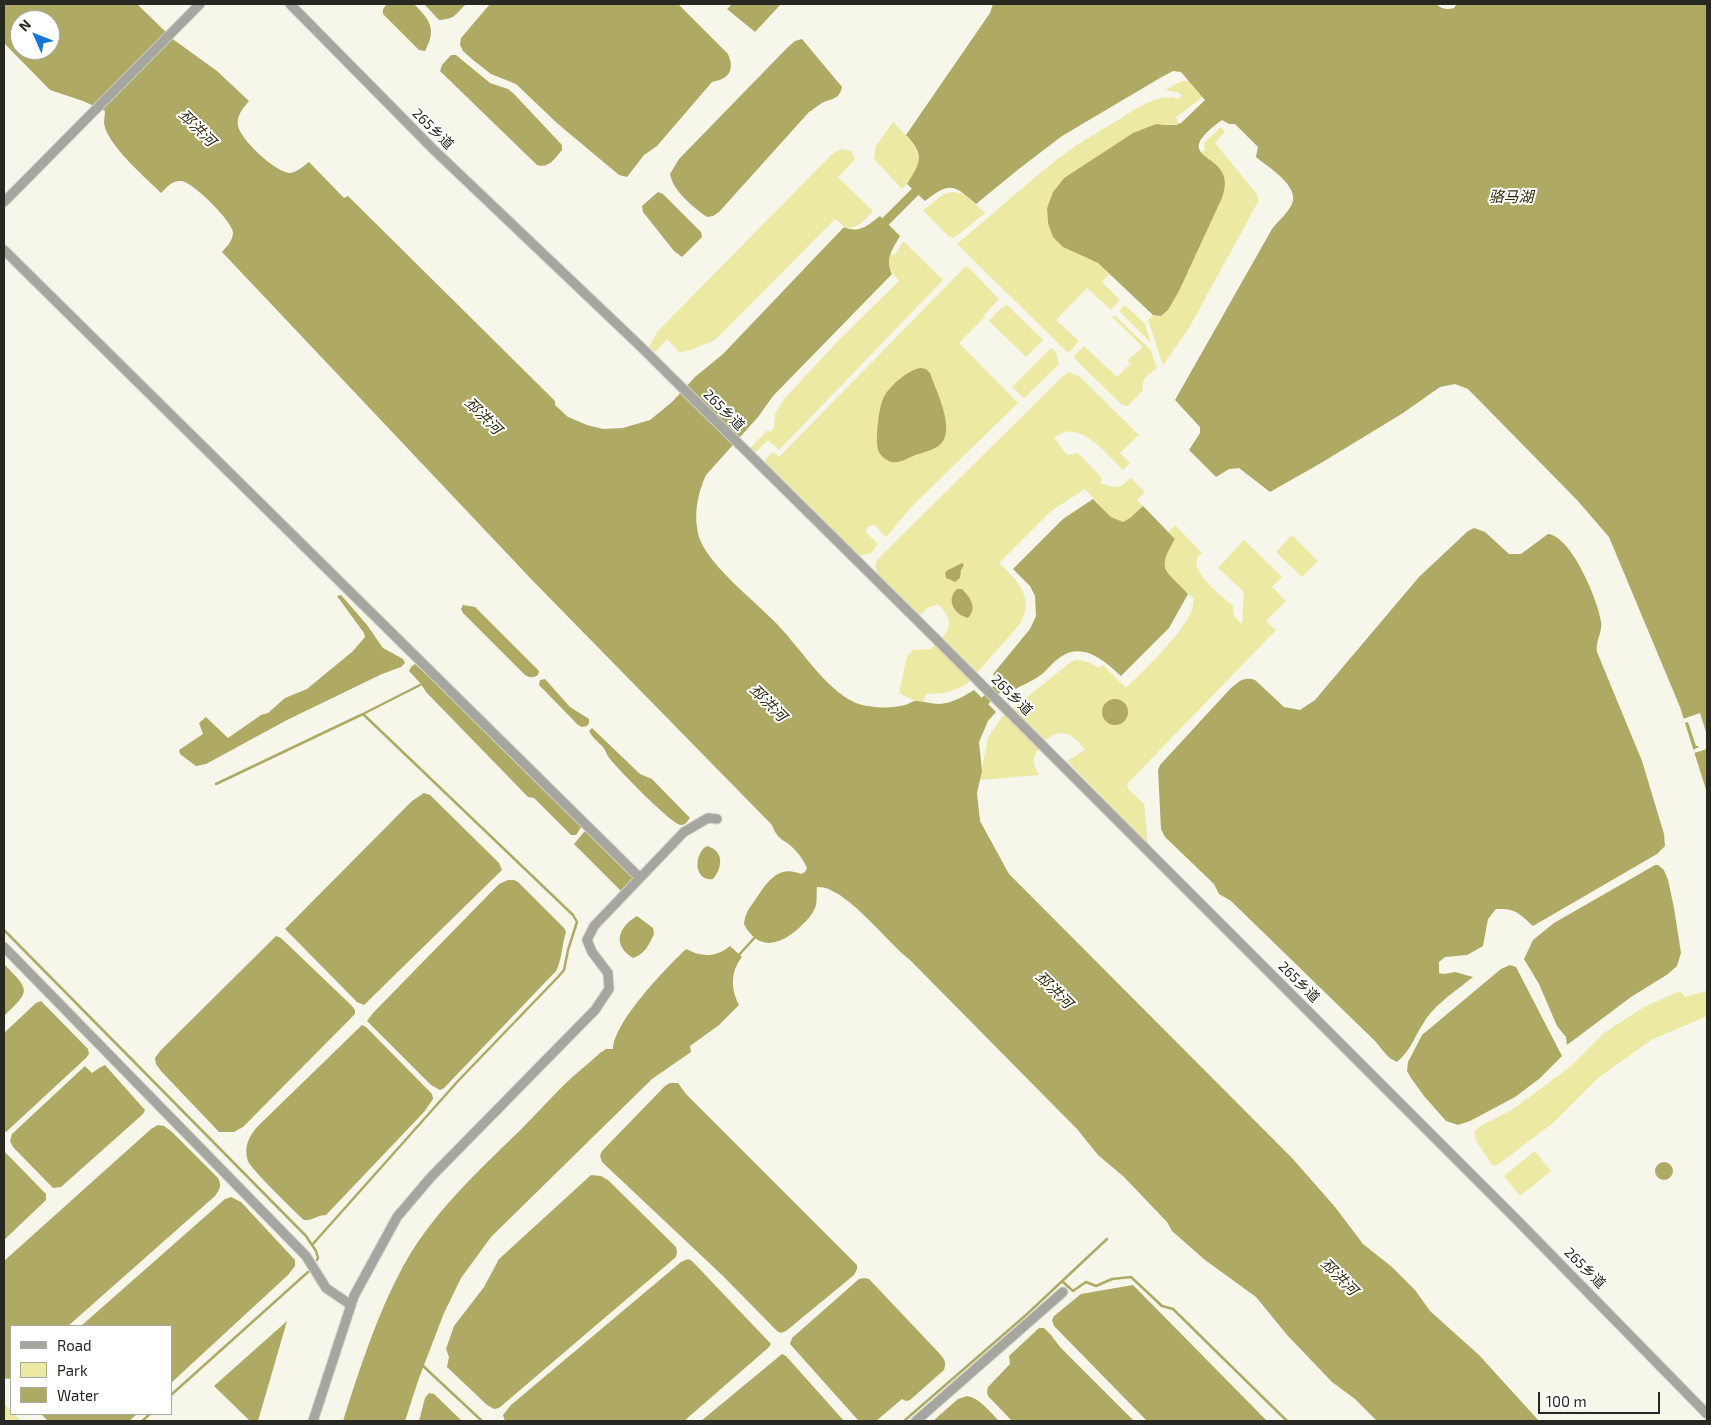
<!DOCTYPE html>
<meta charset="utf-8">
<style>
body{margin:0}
#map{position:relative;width:1711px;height:1425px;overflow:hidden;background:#f6f6ea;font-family:"Exo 2",sans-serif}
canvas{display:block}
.frame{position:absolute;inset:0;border:5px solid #282823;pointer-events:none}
.legend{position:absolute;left:10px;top:1325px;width:162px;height:90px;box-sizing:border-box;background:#fff;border:1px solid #a9a9a7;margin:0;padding:6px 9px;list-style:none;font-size:15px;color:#282823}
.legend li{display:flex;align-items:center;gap:10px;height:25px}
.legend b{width:25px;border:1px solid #a9a9a7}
.north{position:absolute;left:10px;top:10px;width:50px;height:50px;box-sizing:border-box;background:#fff;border:1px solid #a9a9a7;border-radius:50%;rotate:314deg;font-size:14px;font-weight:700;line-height:20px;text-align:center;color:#282823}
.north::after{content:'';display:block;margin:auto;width:18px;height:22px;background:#1474dd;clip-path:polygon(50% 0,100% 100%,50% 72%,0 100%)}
.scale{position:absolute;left:1538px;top:1392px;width:122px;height:22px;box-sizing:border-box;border:2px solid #282823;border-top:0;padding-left:6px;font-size:15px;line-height:18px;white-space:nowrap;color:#282823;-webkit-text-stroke:4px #fff;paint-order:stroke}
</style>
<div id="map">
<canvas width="1711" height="1425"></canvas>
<div class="frame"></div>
<ul class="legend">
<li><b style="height:6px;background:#a6a6a1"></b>Road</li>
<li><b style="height:14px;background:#ece9a3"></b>Park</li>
<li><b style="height:14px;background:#aeaa63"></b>Water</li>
</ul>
<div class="north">N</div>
<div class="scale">100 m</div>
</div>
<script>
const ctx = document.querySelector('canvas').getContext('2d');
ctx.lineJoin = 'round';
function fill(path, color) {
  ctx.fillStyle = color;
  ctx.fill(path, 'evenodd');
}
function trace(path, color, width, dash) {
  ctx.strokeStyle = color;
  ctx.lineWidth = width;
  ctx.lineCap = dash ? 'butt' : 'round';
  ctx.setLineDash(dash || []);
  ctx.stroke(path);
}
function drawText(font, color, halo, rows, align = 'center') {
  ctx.font = font + ' "Exo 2","Noto Sans SC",sans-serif';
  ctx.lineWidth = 4;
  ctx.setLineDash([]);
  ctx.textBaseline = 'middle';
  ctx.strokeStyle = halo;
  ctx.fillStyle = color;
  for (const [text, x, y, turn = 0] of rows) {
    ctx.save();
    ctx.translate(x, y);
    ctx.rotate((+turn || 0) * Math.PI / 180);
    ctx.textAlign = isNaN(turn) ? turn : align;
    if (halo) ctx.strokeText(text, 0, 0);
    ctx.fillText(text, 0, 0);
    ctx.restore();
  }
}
fill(new Path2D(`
 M1182,81H1189L1203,97L1176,117L1179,124L1165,125L1156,124L1133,133L1064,178L1053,192L1047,208L1048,223L1081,256L1098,263L1109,274L1102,282L1120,300L1111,310L1087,288L1056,320L1079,341L1068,353L957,244C996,212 1033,176 1074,147C1089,137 1105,128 1120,119C1136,109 1159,92 1179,99L1182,95L1177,92L1165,90Z
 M893,122C917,147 932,158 902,189L874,159L876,146Z
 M1221,127L1225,132L1215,143L1256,193L1259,200L1189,328L1163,365L1148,320L1153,315L1161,316L1168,310L1179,291L1222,198L1225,182L1221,170L1202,153L1205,149L1204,143Z
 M841,149L851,151L855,159L838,177L873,211C866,218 857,231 845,227C842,225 838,221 835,219L715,340L691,350L679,352L667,339L655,352L649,347L657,332L832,154Z
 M954,192L964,194L985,213L954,238L948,236L923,210L944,194Z
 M903,241L943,280L779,450L768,440L755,453L750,448L768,430L770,432L774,428L775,414L785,398L839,340L899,281C891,272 888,267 890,255L896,254Z
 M965,267H968L999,299L984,315L985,317L959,343L1018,403L913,505L886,537L875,525L869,526L865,531L878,544L871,553L860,556L764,461L773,452L779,457Z
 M1007,305L1043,340L1026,357L989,321L1001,308Z
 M1125,305L1145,324L1151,343L1119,311Z
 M1114,315L1150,349L1157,368C1147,376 1142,377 1143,390L1128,406L1122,405L1073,357L1084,346L1117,377L1130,364L1128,360L1143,347L1112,317Z
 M1051,348L1056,352L1059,364L1024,398L1012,387Z
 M1069,372L1080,377L1139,435L1120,453L1130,463L1123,470C1107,455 1078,416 1054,438L1067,455L1077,453L1081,456L1102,478L1100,483C1117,488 1117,490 1131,478L1145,492L1137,500L1143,506L1130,518L1123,522L1111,517L1085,489L1051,511L999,563C1018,581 1036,599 1019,625L967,684C953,692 942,694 926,694L923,702L915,701L899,693L907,656L913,650L931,649C948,633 958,624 938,604L927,608L920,615L878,574L875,565L877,560L1062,377Z
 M1175,525L1202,553C1182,567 1222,596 1233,606C1232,615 1236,619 1242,624L1244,592L1218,568L1244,540L1282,577L1272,587L1286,601L1266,621L1276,630L1127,784L1128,789L1144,804L1148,844L1067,761L1085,750C1079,742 1071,732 1060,733C1048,734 1032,752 1034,764C1035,767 1037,771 1039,775L980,780L988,738L1002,717L1072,661L1078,660L1088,662L1099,668L1103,665L1126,688C1141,673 1200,619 1193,598C1182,587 1160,573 1165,557C1167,550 1172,545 1175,539L1169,532Z
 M1292,535L1318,561L1302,577L1276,552Z
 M1680,991L1685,997L1707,991V1016L1651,1040L1598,1078L1553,1123L1496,1166L1492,1165L1475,1139V1131L1479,1127L1513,1109L1570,1067L1604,1033L1644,1007Z
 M1535,1151L1551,1171L1520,1196L1504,1176Z
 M4,1403L11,1411V1414H14L22,1421H4Z`), '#ece9a3');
fill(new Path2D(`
 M4,4H137L174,40L217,71L249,101C243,108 236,116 238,126C241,140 274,171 289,173C297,173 303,166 309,162L344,198L348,196L555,401V405L568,417L587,425L603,429L623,428L650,420L672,402L695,377L723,354L844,227C860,234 868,225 880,216L900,236C892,250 885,258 892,274L773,396L758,417L706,475C697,495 692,520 701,542C713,568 752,599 773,620C798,644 824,689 856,703C869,708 892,709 905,705C909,704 912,701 916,701C923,701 931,704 939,704C952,703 963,697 974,690L996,712L988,721L979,742L982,771L977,793L980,821L1009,874L1292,1158L1335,1207L1363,1244L1392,1267L1415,1290L1430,1311L1479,1355L1539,1421H1377L1355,1399L1332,1382L1288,1336L1256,1297L1205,1260L1172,1231L1167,1222L1124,1177L1098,1155L1077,1129L909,959C886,941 844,885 817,887C816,894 818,904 814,910C811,917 804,923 799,928C779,946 758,951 744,924C745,914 748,910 753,903C765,886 776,863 801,874L805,872L807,868C804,862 801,856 796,851C786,839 778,842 772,825L533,581L222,252C227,246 233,241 233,232C232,221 192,181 181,181C172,180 166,188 161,193C145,177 107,145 104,123C104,119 105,115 105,111L83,101L50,90L4,43ZM20,20H50V50H20Z
 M387,4H414C430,20 437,29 425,51L419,50L383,14V9Z
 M424,4H466C455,15 455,19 439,20Z
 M490,4H678L728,54C735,70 729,79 712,82L657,146L644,155L627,177L619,175L558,124L516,84L491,74L473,60L463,51L460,45L461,38Z
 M732,4H781L755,32L727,9Z
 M993,4H1436C1442,9 1446,10 1454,8L1457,4H1707V793L1680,707L1609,537L1577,500L1468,389L1455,384L1440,387L1403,413L1321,463L1270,492L1239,468L1229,469L1216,477L1189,450L1200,433V427L1175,400L1272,229C1278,221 1288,213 1292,204C1300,186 1268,167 1256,157L1258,147L1235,124H1229L1222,120C1168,159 1225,152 1225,183C1225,188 1223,194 1222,198L1179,291L1168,310L1161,316L1153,315L1098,263L1063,247L1053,237L1048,223L1047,208L1053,192L1064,178L1133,133L1156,124L1165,125H1176L1181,123L1205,100L1181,72L1173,71L1160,78L1062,136L1020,168L976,204C953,184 950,182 925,201L907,184C921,162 925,155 906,135L990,13Z
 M802,39L842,87C839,99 834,98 824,102C819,104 814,109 809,112L719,212L713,216L707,217C693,207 673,191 670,174L679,159L787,48L795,41Z
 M451,55H456L490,83L508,89L514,94L562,145V150C555,158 549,169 537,165L440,71L442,65Z
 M658,192L663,194L701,232L702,237L682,257L674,251L643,212L642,206Z
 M921,368L926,369L930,373C936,391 959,434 937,447C930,451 922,453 915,455C906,459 896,466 887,460C884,459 880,454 879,452C874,443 879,403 885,395C891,385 909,369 921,368Z
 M1093,499L1111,517L1123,522L1130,518L1143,506L1175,539C1156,571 1165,569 1188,594L1169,628L1121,676C1106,662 1084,642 1062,656C1055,660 1049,668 1042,674C1032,682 1021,685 1011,692L993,674L1030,629L1036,616L1035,596L1030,586L1013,569L1063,519Z
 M1474,528L1485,532L1509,554H1521L1548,534C1571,536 1598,600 1601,621C1603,632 1595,641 1597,652L1642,761L1664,834L1665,846L1657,854L1533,926C1519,913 1515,908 1496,909L1488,919L1483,946L1467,955L1445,957L1439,962V973L1444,974L1455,972L1473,977C1457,990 1438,1002 1426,1019C1416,1033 1411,1051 1397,1062C1387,1058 1382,1049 1375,1041L1231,901L1219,894L1214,884L1165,837L1161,829L1158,770L1160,765L1230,689C1238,682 1244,676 1255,680L1284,707L1300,710L1315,700L1419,577L1468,531Z
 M962,563L964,565L961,570L960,578L955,582L946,578L945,573L948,570Z
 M957,589H962C970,597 978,608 968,618C955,615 945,600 957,589Z
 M341,595L367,625L383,648L403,659L405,663L401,667L382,674L287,720L206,764L196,766L180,754L179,750L203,734L199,723L206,717L228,738L261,715L268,713L285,698L307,689L353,651L365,637L364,633L337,596Z
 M463,605L475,607L539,671L538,675C533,678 530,678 525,675L463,613L461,609Z
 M415,664L442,688L582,826L576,835H571L534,798L528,797L426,692L421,684L409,671L411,667Z
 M545,679L570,707L589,719V723L587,726L582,727L578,725L544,690L539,685L540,680Z
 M1102 712a13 13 0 1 1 26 0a13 13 0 1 1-26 0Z
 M592,728L640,774L652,779L690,818C687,821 686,825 681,825C671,824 618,769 610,759C607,755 605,749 602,746C597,741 592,737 589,731Z
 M424,793L430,795L499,863L502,870L364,1005L357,1002L285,929L412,801Z
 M588,831L632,876L633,879L624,889L621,891L574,844L584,832Z
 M707,846C724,851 723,867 713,879C694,882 693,854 707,846Z
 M1655,865H1658L1664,870L1668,880L1674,908L1681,953L1677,966L1668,974L1631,997L1567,1045L1566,1037L1557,1026L1539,984L1524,959L1533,940L1554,923Z
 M508,880H514L518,882L564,928L566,932C562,944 562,960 556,971L444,1088L440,1090L431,1085L367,1021L373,1013L499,884Z
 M637,916L653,928L654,934C649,945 645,954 633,958C612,945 618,927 637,916Z
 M276,936L281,938L351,1005L355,1010V1014L243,1127L234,1132H219L161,1071L156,1064L155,1058L160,1051Z
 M730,946L742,957C730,972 731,989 739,1005L719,1025L690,1046L691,1052L652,1079L491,1237L461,1278L444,1313L419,1378L405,1421H343C360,1368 380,1305 409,1256C435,1213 472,1177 508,1142C525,1126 541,1108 558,1091C571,1077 586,1066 600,1053L606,1049H613C614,1022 665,969 686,949C701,957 716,958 730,946Z
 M4,964C30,991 31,990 4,1016Z
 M1510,965L1516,967L1562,1056L1539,1079L1515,1097L1470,1121L1458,1125L1446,1121L1424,1096L1411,1078L1407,1071L1408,1062L1422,1035L1501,969Z
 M41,1001L88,1049L89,1054L86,1058L6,1132L4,1131V1033L36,1003Z
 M362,1025L366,1027L432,1094L433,1099L424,1112L326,1215C318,1215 312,1221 304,1220C296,1213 250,1168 248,1161C243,1147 249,1136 258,1126Z
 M105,1065L145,1110L143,1114L61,1187L53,1188L13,1147L10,1141L12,1134L85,1066L92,1073L99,1068Z
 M670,1083H678L686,1094L857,1265V1269L854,1275L786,1331L781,1333L777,1331L723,1276L602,1162L600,1156L602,1151L665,1086Z
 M158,1125L164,1126L172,1132L218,1178C222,1186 220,1189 215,1196L68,1326H11V1377L9,1379L4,1378V1261L151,1129Z
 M4,1151L46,1194V1200L4,1240Z
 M1655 1171a9 9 0 1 1 18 0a9 9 0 1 1-18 0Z
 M591,1175L601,1176L608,1180L676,1247L677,1252L676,1257L499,1408L494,1409L487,1405L447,1367L449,1357L446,1349L454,1326L484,1287L499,1259Z
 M231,1197L241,1202L295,1260V1266L288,1275L171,1383V1326H81L225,1199Z
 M688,1259L692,1261L771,1344L768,1348L684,1421H505L503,1415L511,1405L681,1262Z
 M864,1278L869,1279L939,1353C944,1359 947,1362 944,1370L910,1400L906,1401L902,1399L876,1421H860L857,1419L790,1344L792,1338L859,1279Z
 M1133,1285L1267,1421H1147L1054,1326L1052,1320L1054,1316L1081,1294Z
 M287,1321L258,1421H250L214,1386Z
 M1039,1328H1044L1051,1335L1060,1347L1134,1421H1012L988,1396L987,1392L988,1387L1010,1364L1009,1356Z
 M782,1354L786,1356L844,1421H701Z
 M429,1393L434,1394L462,1421H419L425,1398Z
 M967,1396C980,1398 990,1412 999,1421H933L958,1399Z
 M41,1414H137L129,1421H48Z`), '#aeaa63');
fill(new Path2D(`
 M1700,713L1707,735V749L1694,753L1693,750L1699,747L1698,746H1696L1688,722L1685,723L1683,719Z`), '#f6f6ea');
trace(new Path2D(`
 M216,784L363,714L424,683
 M4,930L306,1236L316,1251L318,1258L317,1260
 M737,957L757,935
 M312,1245L458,1081L558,977L564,970L568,950L577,922L573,915L363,714
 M1062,1281L1073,1291L1086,1282L1096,1286L1112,1279L1131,1277L1162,1306L1173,1309L1287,1421
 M422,1365L482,1421
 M171,1395L308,1272
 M142,1421L150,1414
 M904,1421L1026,1315L1107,1239`), '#aeaa63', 2.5);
trace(new Path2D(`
 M878,229L924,183
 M978,708L1011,675`), '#aeaa63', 9);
const minor = new Path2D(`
 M290,4L434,150L639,345L925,628L1517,1220L1707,1414
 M4,202L200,4
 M4,250L640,878
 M4,947L306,1256L326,1288L351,1305
 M313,1421L354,1296L397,1217L431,1177L595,1010L609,989L608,973L592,952L587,940L594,926L684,832L708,818L717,819
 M916,1421L1063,1292`);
trace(minor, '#d1d1c6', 11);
trace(minor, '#a6a6a1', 9);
drawText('14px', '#282823', '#fff', [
 ["265乡道",433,129,45],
 ["265乡道",724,410,45],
 ["265乡道",1012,695,45],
 ["265乡道",1299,982,45],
 ["265乡道",1585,1268,45]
]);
drawText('italic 15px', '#2f2d0d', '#fff', [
 ["邳洪河",197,128,45],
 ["骆马湖",1511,197],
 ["邳洪河",483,416,45],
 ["邳洪河",768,703,45],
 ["邳洪河",1054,990,45],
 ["邳洪河",1339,1277,45]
]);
</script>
